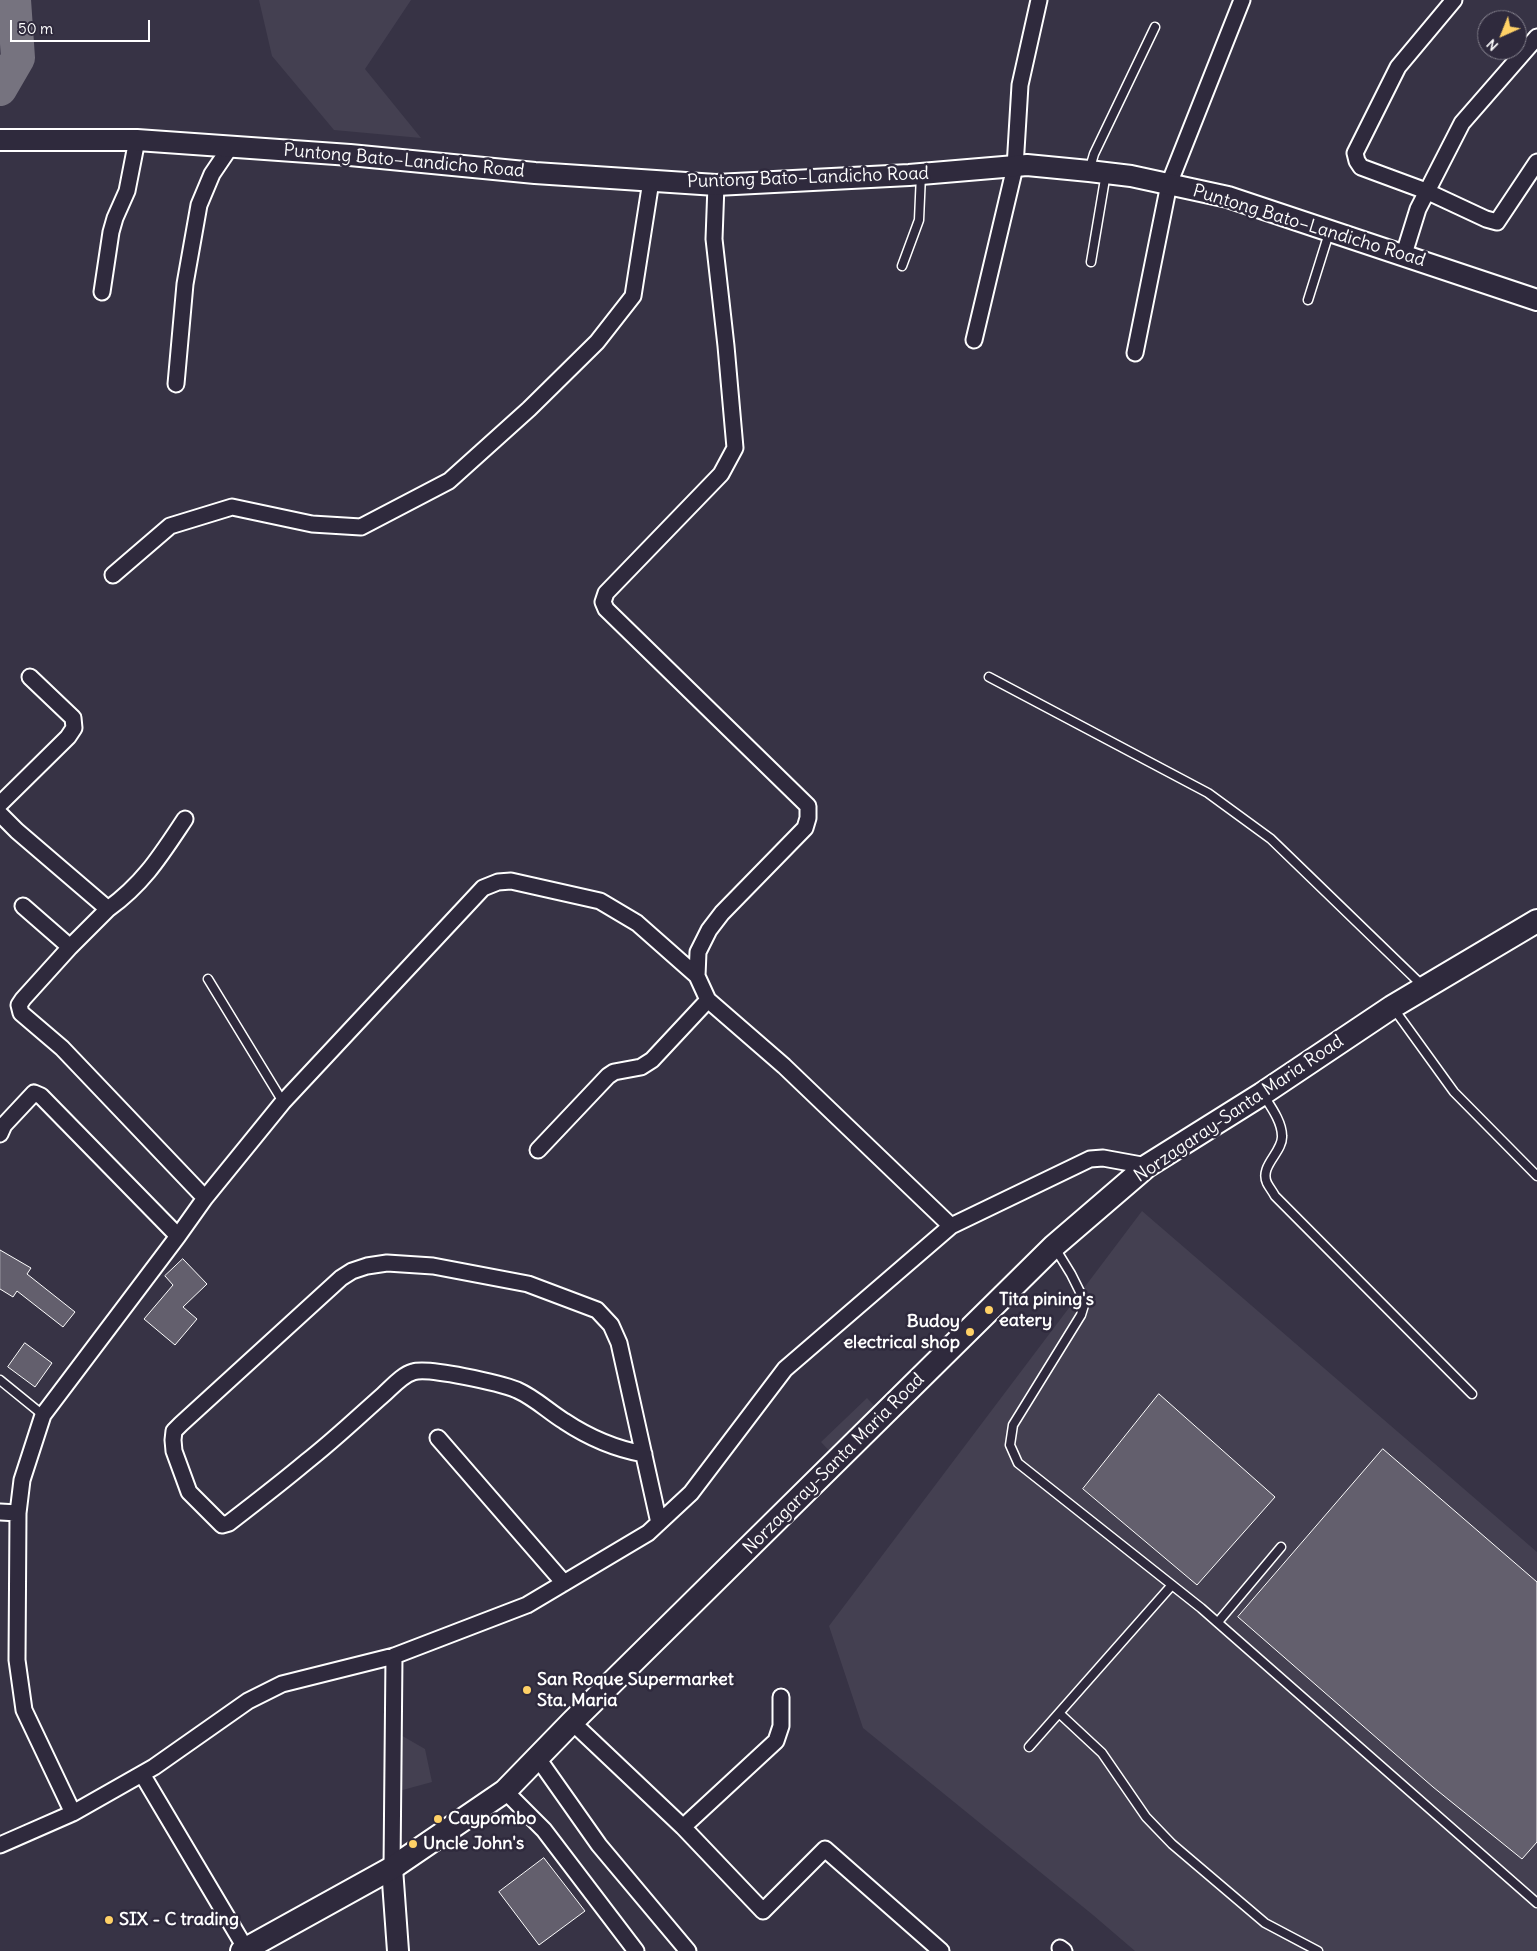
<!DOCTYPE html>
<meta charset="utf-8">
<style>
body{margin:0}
#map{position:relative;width:1537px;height:1951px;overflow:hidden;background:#373345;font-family:Delius,sans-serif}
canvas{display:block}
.north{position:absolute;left:1477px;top:10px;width:50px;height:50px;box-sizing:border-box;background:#2f2a3d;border:1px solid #827f8b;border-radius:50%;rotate:224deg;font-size:14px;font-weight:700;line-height:20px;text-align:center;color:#fff}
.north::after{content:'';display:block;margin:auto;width:18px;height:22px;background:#ffd166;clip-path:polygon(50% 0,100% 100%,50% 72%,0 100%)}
.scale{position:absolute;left:10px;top:20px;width:140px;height:22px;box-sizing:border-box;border:2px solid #fff;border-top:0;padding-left:6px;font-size:15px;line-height:18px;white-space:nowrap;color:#fff;-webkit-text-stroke:4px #2f2a3d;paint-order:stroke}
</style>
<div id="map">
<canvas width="1537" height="1951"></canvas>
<div class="north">N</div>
<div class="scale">50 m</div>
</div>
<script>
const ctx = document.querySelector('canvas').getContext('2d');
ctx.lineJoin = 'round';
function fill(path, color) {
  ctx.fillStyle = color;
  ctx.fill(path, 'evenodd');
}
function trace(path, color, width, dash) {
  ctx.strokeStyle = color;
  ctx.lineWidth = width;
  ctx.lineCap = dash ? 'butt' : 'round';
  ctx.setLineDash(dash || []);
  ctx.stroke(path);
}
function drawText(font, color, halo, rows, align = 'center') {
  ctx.font = font + ' Delius,sans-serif';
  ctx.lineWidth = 5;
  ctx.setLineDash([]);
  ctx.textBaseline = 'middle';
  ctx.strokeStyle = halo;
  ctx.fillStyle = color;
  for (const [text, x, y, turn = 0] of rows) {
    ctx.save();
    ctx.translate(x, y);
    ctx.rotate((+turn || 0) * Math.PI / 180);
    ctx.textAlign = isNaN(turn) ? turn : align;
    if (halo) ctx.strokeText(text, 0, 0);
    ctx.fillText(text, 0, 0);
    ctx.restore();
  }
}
fill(new Path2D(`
 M259,0H411L365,69L421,138L334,130L272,56Z
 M1142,1211L1537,1552V1951H1135L1093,1915L863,1728L829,1626Z
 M867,1398L879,1411L834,1456L821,1442Z
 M392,1730L425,1749L432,1782L399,1791Z`), '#444051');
trace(new Path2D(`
 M0,89L18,58L14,0`), '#76737f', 34);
const building = new Path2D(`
 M0,1250L31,1268L27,1274L75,1312L63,1327L17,1291L13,1297L0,1289Z
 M183,1259L207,1284L183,1307L197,1319L175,1345L144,1319L173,1285L165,1276Z
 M25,1343L52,1363L35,1387L8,1367Z
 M1159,1394L1275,1497L1197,1585L1083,1489Z
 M1383,1449L1537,1582V1842L1522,1859L1433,1787L1238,1617Z
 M544,1858L585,1911L539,1945L499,1892Z`);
fill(building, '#635f6d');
trace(building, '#fff', 1);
const lane = new Path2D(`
 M1089,171L1094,154L1155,27
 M1091,262L1106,173
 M902,266L919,220L921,174
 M1308,300L1329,233
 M989,677L1208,793L1271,839L1424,987
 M208,979L283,1102
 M1394,1009L1454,1092L1537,1176
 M1264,1096C1271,1107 1282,1122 1282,1136C1283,1152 1259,1166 1267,1183C1269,1187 1273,1192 1275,1196L1472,1394
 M1055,1248L1071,1274L1085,1302L1081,1315L1013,1425L1010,1445L1018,1463L1201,1608L1537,1903
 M0,1380L43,1415
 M1218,1622L1281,1547
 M1059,1713L1102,1753L1146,1817L1172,1844L1265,1923L1318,1951
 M1029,1747L1172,1585`);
const street = new Path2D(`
 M1454,0L1398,67L1355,153L1357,161L1361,167L1426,191L1486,219L1497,222L1537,162
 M1404,254L1418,209L1462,123L1537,37
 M102,292L111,232L115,218L127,191L137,140
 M974,340L1015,167L1020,85L1039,0
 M1135,353L1169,184L1242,0
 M176,384L185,284L199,205L212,174L231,146
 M113,575L170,526L232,507L312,524L361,527L449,481L529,409L597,342L633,296L651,181
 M0,804L68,737L74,728L73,718L30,677
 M0,814L17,831L108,909L70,947
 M23,906L70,947L23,999L19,1005L21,1013L62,1048L205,1198
 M108,909C144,883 161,855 185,819
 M708,1000L697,976L698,952L709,930L722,913L805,828L808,818V806L606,609L603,602L606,593L721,474L735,448L726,346L714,239L716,185
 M0,1134L4,1125L34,1093L41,1096L178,1236
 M538,1150L608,1076L614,1072L641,1067L652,1060L708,1000L784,1066L951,1226
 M438,1438L564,1583
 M644,1454C616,1449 588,1437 564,1421C548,1411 535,1398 517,1390C500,1383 428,1367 413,1372C402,1375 392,1387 383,1395C358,1417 333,1441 306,1462C281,1483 255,1503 229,1523L222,1525L189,1492L174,1451L173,1440L174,1431L181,1424L341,1278L352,1271L367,1266L387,1263L433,1266L528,1284L597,1310L611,1325L619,1343L659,1523
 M0,1512L18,1513
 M572,1722L683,1827L763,1911L825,1849L941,1951
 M537,1757L599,1845L688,1951
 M142,1774L246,1949
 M505,1791L544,1830L636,1951
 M73,1813L154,1767L248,1701L282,1684L394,1656L527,1605L648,1533L691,1493L785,1369L951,1226L1090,1159L1103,1158L1147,1166
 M683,1827L776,1741L781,1726V1697
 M0,1845L73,1813L24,1710L17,1660L18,1513L22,1480L43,1415L178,1236L205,1198L283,1102L483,888L498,882L511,881L600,901L637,923L697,976
 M392,1868L394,1656
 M1060,1948L1064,1951`);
const secondary = new Path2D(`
 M0,140H137L350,155L535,173L716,185L909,175L1027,165L1089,171L1131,176L1228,197L1537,300
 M392,1868L398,1951`);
const primary = new Path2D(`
 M242,1951L392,1868L505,1791L572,1722L1054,1246L1147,1166L1262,1094L1392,1007L1537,921`);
trace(lane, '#fff', 11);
trace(street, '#fff', 19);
trace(secondary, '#fff', 24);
trace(primary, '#fff', 26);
trace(lane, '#2f2a3d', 8);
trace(street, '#2f2a3d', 15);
trace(secondary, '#2f2a3d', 20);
trace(primary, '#2f2a3d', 22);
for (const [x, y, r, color] of [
 [989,1310,5,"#ffd166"],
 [970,1332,5,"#ffd166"],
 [527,1690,5,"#ffd166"],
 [438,1819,5,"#ffd166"],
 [413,1844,5,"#ffd166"],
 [109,1920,5,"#ffd166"]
]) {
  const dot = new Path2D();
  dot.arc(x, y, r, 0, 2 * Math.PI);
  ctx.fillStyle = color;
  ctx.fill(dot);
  trace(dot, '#2f2a3d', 2);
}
drawText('18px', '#fff', '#2f2a3d', [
 ["Puntong Bato–Landicho Road",404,161,5],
 ["Puntong Bato–Landicho Road",808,178,-2],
 ["Puntong Bato–Landicho Road",1309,226,17],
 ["Norzagaray-Santa Maria Road",1239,1109,-34],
 ["Norzagaray-Santa Maria Road",834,1464,-45]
]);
drawText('bold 18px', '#fff', '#2f2a3d', [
 ["Tita pining's",999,1300],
 ["eatery",999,1321],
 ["Budoy",960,1322,"right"],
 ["electrical shop",960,1343,"right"],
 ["San Roque Supermarket",537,1680],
 ["Sta. Maria",537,1701],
 ["Caypombo",448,1819],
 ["Uncle John's",423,1844],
 ["SIX - C trading",119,1920]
], 'left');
</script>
